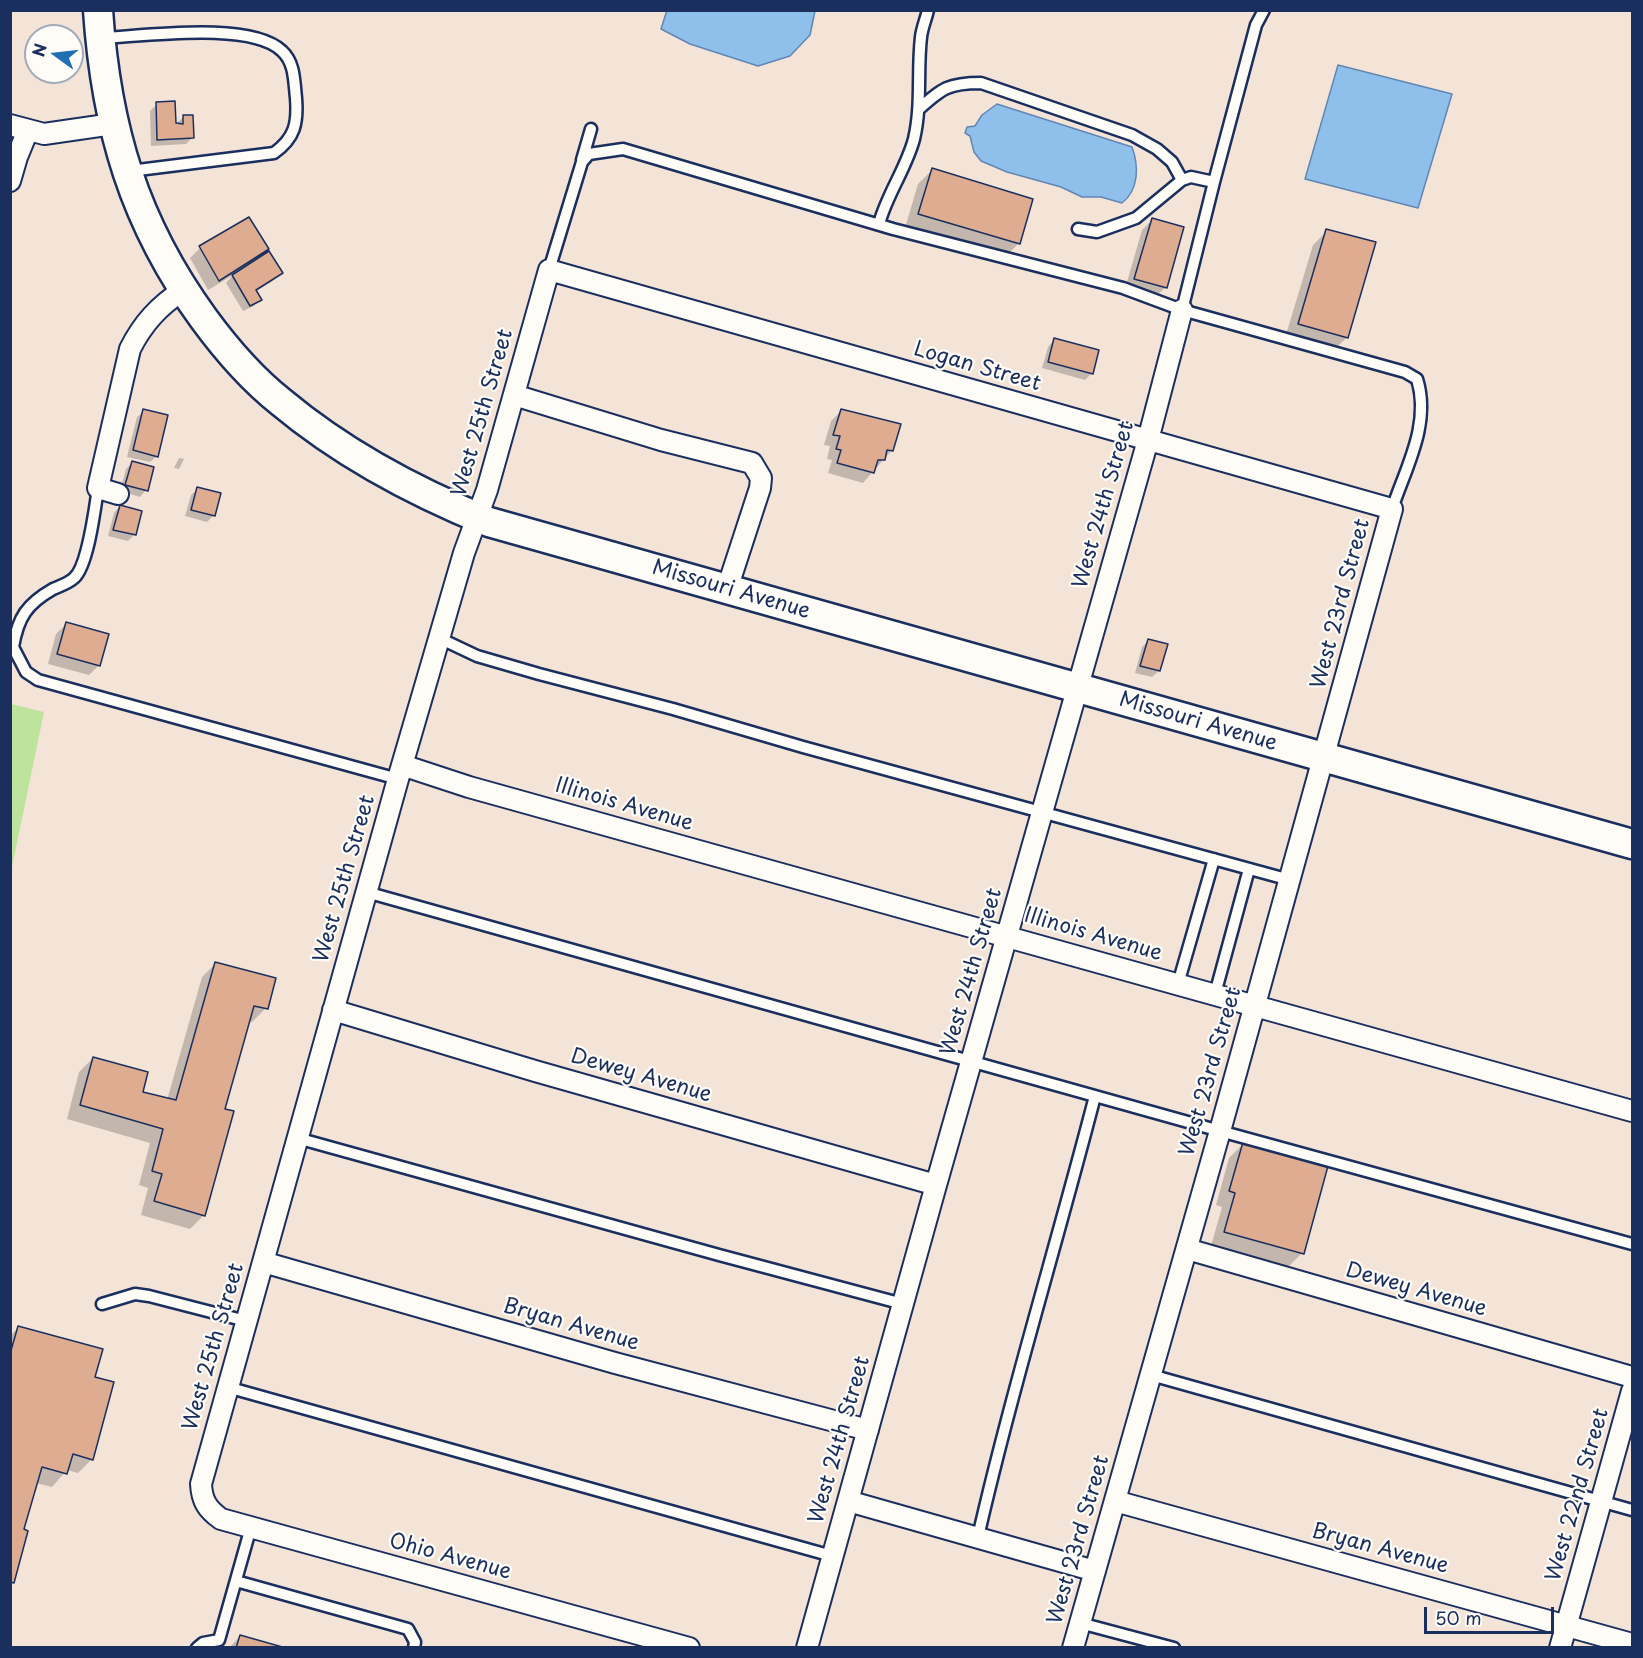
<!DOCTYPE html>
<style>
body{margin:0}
#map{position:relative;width:1643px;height:1658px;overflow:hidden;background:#f4e4d8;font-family:"Playpen Sans",sans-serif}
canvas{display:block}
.frame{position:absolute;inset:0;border:12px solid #1b2f5e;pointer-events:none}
.north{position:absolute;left:24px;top:24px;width:60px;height:60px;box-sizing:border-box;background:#fdfcf7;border:2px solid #a3aaba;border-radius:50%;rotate:285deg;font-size:16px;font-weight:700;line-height:24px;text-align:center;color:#1b2f5e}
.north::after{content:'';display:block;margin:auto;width:21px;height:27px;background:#1f6fb2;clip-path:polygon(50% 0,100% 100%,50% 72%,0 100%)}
.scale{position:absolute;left:1424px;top:1607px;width:130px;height:27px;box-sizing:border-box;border:3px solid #1b2f5e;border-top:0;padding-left:8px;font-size:18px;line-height:21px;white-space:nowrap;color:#1b2f5e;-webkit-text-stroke:4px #fdfcf7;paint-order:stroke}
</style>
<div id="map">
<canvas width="1643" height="1658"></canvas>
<div class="frame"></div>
<div class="north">N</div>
<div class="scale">50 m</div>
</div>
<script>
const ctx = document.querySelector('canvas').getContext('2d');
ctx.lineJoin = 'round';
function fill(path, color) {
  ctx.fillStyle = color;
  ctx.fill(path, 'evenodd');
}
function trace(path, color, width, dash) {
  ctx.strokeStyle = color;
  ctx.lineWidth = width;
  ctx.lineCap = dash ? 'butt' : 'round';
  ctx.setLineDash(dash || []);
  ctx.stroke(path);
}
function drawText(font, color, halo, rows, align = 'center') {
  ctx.font = font + ' "Playpen Sans",sans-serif';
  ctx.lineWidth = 4.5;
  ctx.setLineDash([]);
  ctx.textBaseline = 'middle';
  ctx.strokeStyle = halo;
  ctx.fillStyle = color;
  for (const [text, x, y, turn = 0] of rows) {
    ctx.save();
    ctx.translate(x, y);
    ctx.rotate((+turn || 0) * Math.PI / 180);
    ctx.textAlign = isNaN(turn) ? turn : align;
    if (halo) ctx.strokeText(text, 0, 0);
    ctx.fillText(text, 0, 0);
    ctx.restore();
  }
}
fill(new Path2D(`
 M11,704L44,712L11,872L10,704Z`), '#bee39d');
const water = new Path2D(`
 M667,10H815V11L810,35L790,56L758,66L690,44L661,29Z
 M1338,65L1452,94L1418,208L1305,179Z
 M997,104L1132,147C1139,166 1139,190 1122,203L1101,197H1082L1061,187L1007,172L981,161L974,152L970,136L965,133L967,127L975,126L982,115Z`);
fill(water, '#8fc0eb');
trace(water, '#6186b3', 1.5);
fill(new Path2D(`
 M157,104L174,125L184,117L193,137L186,144L151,146L150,111Z
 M932,170L1019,243L1005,257L905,228L918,184Z
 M1152,220L1166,287L1155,297L1125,289L1142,230Z
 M1327,231L1347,337L1333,351L1285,338L1313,245Z
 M200,248L268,249L257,259L281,273L274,280L255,292L260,299L254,306L243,311L226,283L233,275L208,290L190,258Z
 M1054,340L1092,373L1085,380L1042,368L1048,347Z
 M842,410L892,450L863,483L828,473L832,460L827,459L830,446L824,445L831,421Z
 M144,411L157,456L150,462L127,457L137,417Z
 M179,458L184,459L179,469L174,468Z
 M133,462L146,490L140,497L120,491L126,469Z
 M198,489L214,515L207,522L185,516L191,495Z
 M120,506L134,535L128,541L108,536L114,513Z
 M66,624L99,665L89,675L48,664L56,634Z
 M1148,641L1159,671L1152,677L1135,673L1142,647Z
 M216,963L266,1008L252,1022L248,1021L224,1110L204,1215L190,1229L141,1215L148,1188L139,1185L150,1143L67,1119L79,1072L93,1058L141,1093L167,1100L202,977Z
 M1243,1144L1302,1253L1288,1267L1211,1246L1222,1207L1216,1205L1229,1158Z
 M19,1327L93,1378L92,1459L78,1473L67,1470L52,1487L36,1483L22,1530L13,1582L10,1584V1336Z
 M240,1636L281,1648H229Z`), '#0003');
const building = new Path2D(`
 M175,101L176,123L183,124V115H193L194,138L157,140L156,102Z
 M932,168L1033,199L1020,244L918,214Z
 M249,217L269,249L219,281L199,246Z
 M1152,218L1184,227L1167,288L1134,279Z
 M1326,229L1376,242L1348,338L1298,324Z
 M269,251L283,273L256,290L262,300L250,306L232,275Z
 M1054,338L1099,350L1093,374L1048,362Z
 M143,409L168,415L158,457L133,450Z
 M841,409L901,424L893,451L887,450L885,460H878L874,473L837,463L841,450L836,449L840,436L833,435Z
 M132,461L154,467L148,491L125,485Z
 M197,487L221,493L215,516L191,510Z
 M120,505L142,511L136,535L113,530Z
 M66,622L109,634L100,666L57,654Z
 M1148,639L1168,644L1160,671L1140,666Z
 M215,962L276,978L268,1009L254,1006L225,1109L234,1111L205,1216L154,1201L162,1174L152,1171L163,1129L80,1105L93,1057L148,1072L143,1092L176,1100Z
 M1243,1142L1328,1166L1304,1254L1224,1232L1235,1193L1229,1191Z
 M18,1326L103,1349L95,1377L114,1382L93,1460L73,1454L67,1474L42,1467L24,1529L28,1531L14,1583L10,1582V1354Z
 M240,1635L286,1648H236Z`);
fill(building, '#deac91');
trace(building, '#1b2f5e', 1.5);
const lane = new Path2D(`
 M102,38C145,36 251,21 282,51C295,63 294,81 296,98C298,123 295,138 274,153L130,171
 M919,109C942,88 949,83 981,83L1132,135L1157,149L1172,162L1182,180
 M582,160L591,129
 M879,224C887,194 906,169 914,139C922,105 917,71 921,37C922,28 926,19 928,10
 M1078,229L1097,232L1136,218L1182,180L1191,177L1214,182
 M549,270L582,162L589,154L623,149L893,229L1123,288L1182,310L1405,372L1417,379C1431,424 1406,467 1392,509
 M1182,310L1214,182L1256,25L1264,10
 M98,488C95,508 88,566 74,578C69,583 60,586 53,589C27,604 18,617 13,647L26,672L38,680L398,779
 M439,638L477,656L539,674L673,709L803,747L1290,880
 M366,892L1220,1131L1632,1244
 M1178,984L1214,859
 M1215,994L1249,869
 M297,1138L719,1255L903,1304
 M102,1304L135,1294L149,1296L246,1321
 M1151,1375L1632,1510
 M227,1387L832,1556
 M978,1537C1012,1389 1057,1243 1095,1096
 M236,1581L408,1629L415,1642L414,1648
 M1080,1623L1174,1648
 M197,1648L203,1643L219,1640L251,1527`);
const street = new Path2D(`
 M10,125L44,134L113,124
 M10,181L17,157L28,130
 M514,395L661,440L752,463L761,478L760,488L727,589
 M118,494L98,488L130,349C143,323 159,306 183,290
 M402,765L469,787L1632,1111
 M333,1010L535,1071L936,1185
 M1187,1249L1632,1377
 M263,1262L615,1363L868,1430
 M848,1501L1095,1571
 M1115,1501L1632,1644
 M689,1648L221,1519C207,1509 202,1501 201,1484L398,779L464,553L487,490L549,270L1392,509L1220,1131L1073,1648
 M807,1648L936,1185L1148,440L1182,310
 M1560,1648L1632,1391`);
const secondary = new Path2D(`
 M98,10C106,128 134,223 204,319C226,349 252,379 281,402C342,453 415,492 489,522L1632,844`);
trace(lane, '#1b2f5e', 15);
trace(street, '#1b2f5e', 24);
trace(secondary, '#1b2f5e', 33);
trace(lane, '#fdfcf7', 10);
trace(street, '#fdfcf7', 20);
trace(secondary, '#fdfcf7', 28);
drawText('21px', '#1b2f5e', '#fdfcf7', [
 ["Logan Street",977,367,16],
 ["West 25th Street",483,413,-74],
 ["West 24th Street",1104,505,-74],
 ["Missouri Avenue",731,590,16],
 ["West 23rd Street",1341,604,-75],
 ["Missouri Avenue",1198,722,16],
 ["Illinois Avenue",624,805,16],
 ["West 25th Street",345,879,-74],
 ["Illinois Avenue",1093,935,16],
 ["West 24th Street",972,972,-74],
 ["West 23rd Street",1211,1072,-74],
 ["Dewey Avenue",641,1076,16],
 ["Dewey Avenue",1416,1290,16],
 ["Bryan Avenue",571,1325,16],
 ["West 25th Street",214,1347,-74],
 ["West 24th Street",840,1440,-74],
 ["West 22nd Street",1578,1495,-74],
 ["West 23rd Street",1079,1540,-74],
 ["Bryan Avenue",1380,1549,15],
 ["Ohio Avenue",450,1557,15]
]);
</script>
